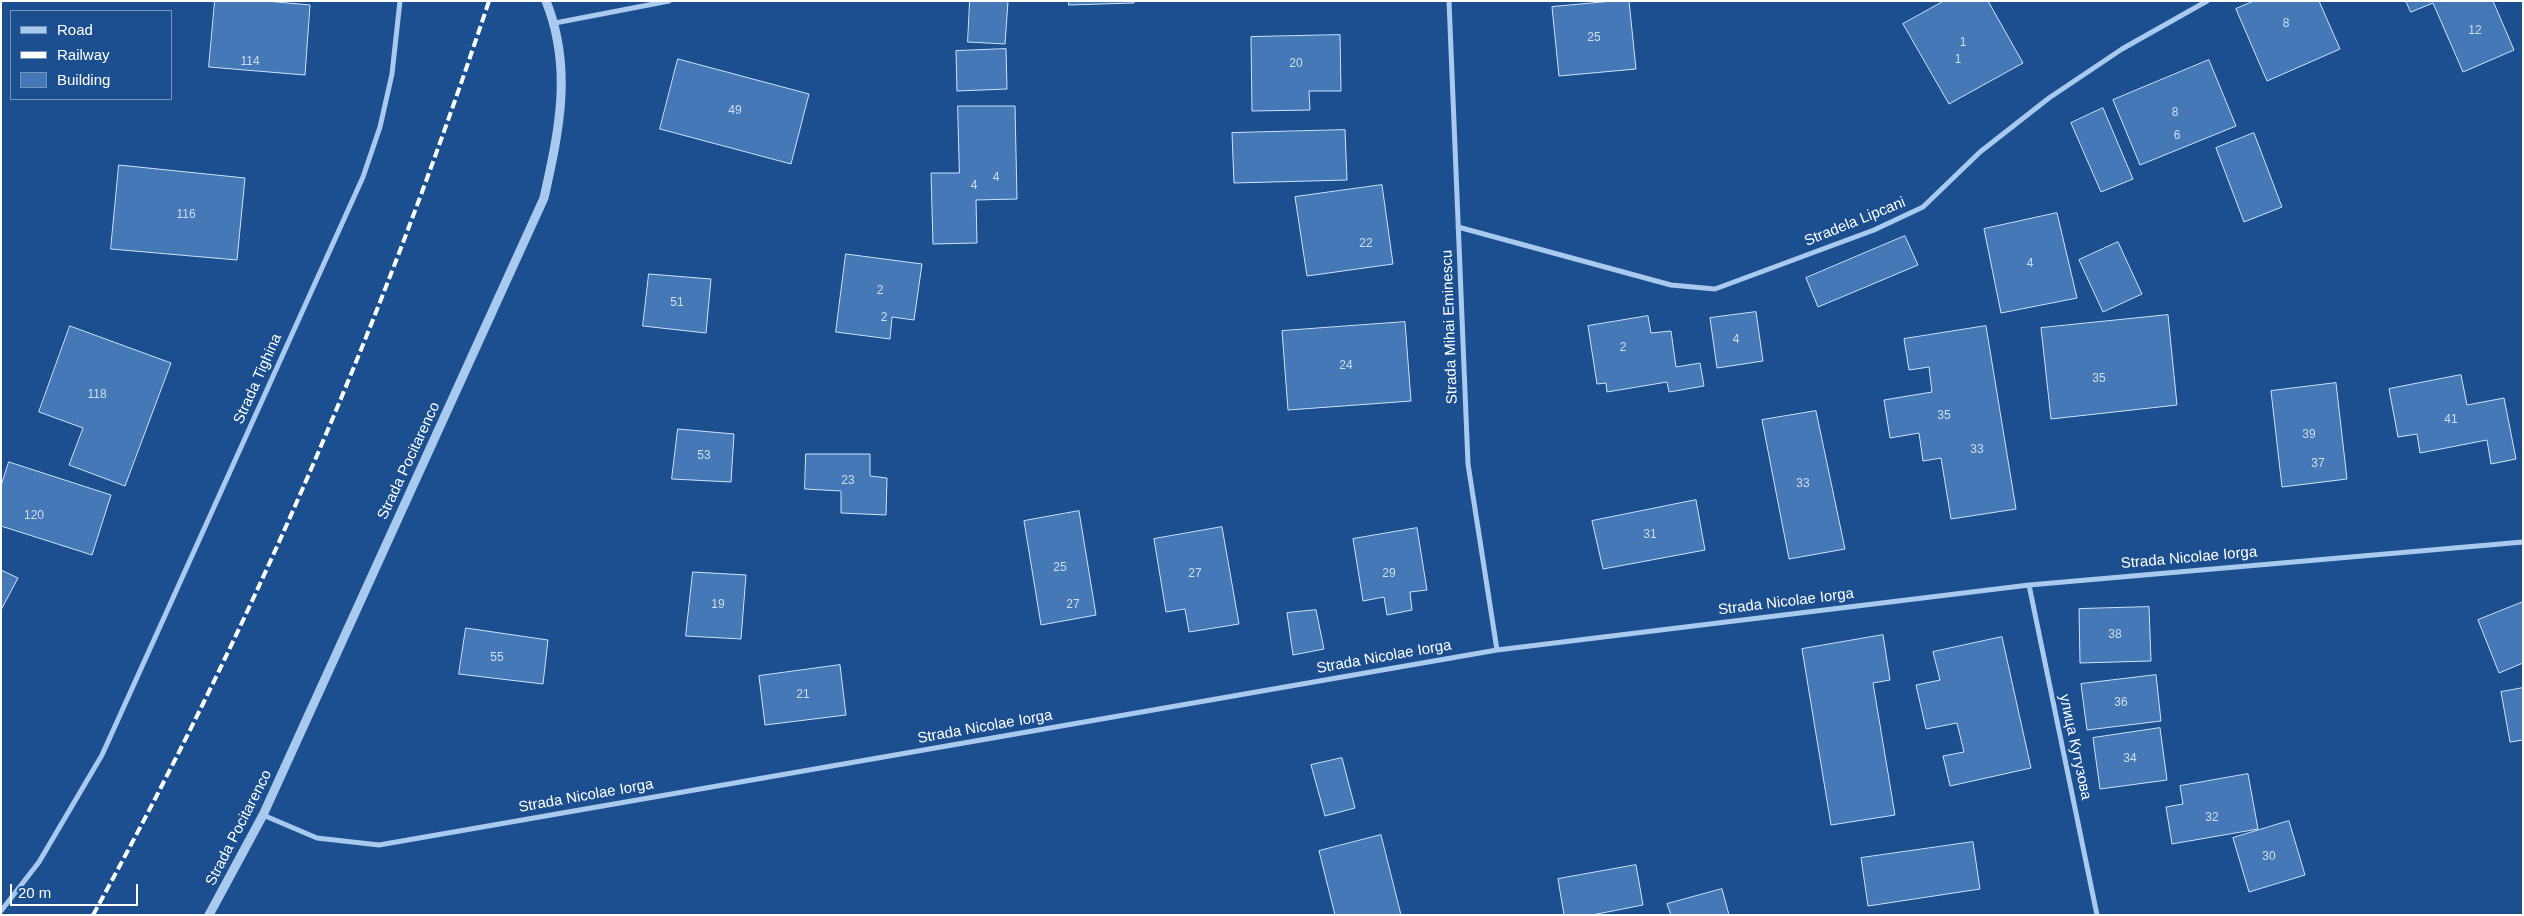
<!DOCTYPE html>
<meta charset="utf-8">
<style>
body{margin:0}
#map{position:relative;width:2524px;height:916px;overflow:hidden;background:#1b4f8f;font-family:Helvetica,sans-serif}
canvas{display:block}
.frame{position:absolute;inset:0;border:2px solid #fff;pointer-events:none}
.legend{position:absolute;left:10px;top:10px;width:162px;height:90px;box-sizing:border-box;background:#1b4f8f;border:1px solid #7695bc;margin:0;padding:6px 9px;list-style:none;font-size:15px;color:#fff}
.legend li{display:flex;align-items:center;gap:10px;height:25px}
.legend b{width:25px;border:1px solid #7695bc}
.scale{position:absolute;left:10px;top:884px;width:128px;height:22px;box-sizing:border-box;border:2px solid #fff;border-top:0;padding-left:6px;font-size:15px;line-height:18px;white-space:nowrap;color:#fff;-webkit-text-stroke:4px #1b4f8f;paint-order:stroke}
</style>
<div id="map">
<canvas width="2524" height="916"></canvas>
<div class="frame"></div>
<ul class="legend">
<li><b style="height:6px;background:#a9c9ee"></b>Road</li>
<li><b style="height:6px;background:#fff"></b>Railway</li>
<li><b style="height:14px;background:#4478b7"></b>Building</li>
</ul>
<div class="scale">20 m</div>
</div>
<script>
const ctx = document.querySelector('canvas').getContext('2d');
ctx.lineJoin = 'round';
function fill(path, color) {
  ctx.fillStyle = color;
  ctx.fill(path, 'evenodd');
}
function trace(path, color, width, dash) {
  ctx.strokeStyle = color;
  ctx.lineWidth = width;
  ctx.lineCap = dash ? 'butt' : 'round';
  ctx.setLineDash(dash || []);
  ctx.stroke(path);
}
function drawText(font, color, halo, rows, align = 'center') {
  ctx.font = font + ' Helvetica,sans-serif';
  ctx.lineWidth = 5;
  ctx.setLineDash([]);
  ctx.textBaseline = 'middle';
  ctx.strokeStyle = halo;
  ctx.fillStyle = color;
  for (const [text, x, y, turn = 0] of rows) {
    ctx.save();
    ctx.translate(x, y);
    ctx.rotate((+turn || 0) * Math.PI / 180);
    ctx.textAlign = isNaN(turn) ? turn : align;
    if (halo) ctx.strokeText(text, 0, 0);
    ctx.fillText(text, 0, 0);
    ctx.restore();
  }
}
const building = new Path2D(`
 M215,1H266L310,5L305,75L209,67Z
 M970,1H1008L1005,44L968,42Z
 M1069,1H1134V3L1069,5Z
 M1613,1H1629L1636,69L1559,76L1552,7Z
 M1944,1H1988L2023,63L1949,104L1903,24Z
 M2254,1H2319L2340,49L2267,81L2236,9Z
 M2406,1H2493L2514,50L2463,72L2433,3L2411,12Z
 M1340,35L1341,91H1309L1310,110L1252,111L1251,37Z
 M1006,49L1007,89L957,91L956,51Z
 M678,59L809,94L791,164L660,129Z
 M2209,60L2236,126L2140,165L2113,100Z
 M958,106H1015L1017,199L976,200L977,243L933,244L931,173H959Z
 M2103,108L2133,179L2101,192L2071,123Z
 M1345,130L1347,180L1234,183L1232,133Z
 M2254,133L2282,207L2244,222L2216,148Z
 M119,165L245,178L237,260L111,249Z
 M1382,185L1393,264L1307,276L1295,197Z
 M2057,213L2077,298L2001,313L1984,229Z
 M1905,236L1918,265L1818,307L1806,278Z
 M2118,242L2142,294L2103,312L2079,260Z
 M846,254L922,264L914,320L892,317L890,339L836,332Z
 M649,274L711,279L706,333L643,326Z
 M1756,312L1763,361L1717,368L1710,318Z
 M2168,315L2177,405L2051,419L2041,328Z
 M1648,316L1651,333L1671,331L1676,367L1700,363L1704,386L1669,392L1667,382L1607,392L1606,383L1597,384L1588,326Z
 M1405,322L1411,401L1288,410L1282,331Z
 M70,326L171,363L125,486L69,465L83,428L39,412Z
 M1986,326L2016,509L1951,519L1941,458L1923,461L1919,433L1890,438L1884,400L1932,392L1929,367L1909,370L1904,339Z
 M2461,375L2467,405L2504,398L2516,459L2491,464L2487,440L2420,453L2417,434L2398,437L2389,389Z
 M2336,383L2347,479L2282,487L2271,391Z
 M1816,411L1845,549L1789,559L1762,420Z
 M678,429L734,434L731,482L672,479Z
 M806,454H870V476L887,478L886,515L841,513V491L805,489Z
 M9,462L111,495L92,555L1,526V486Z
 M1696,500L1705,550L1603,569L1592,521Z
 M1079,511L1096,615L1041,625L1024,521Z
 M1222,527L1239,624L1189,632L1185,609L1166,612L1154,539Z
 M1417,528L1427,590L1410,592L1412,610L1387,615L1384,597L1363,601L1353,539Z
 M1,570L18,578L1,610Z
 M693,572L746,575L741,639L686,636Z
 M2523,602V663L2499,673L2478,620Z
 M2149,607L2151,661L2080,663L2079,609Z
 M1316,610L1324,649L1293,655L1287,613Z
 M466,628L548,640L543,684L459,674Z
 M1883,635L1890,680L1873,683L1895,815L1831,825L1802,649Z
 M2002,637L2031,768L1950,786L1943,756L1964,752L1957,723L1926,729L1916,685L1940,680L1933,652Z
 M840,665L846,715L765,725L759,676Z
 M2156,675L2161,721L2087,730L2081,684Z
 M2523,688V740L2510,742L2501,692Z
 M2160,728L2167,780L2100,789L2093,738Z
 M1342,758L1355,808L1325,816L1311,765Z
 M2248,774L2258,829L2172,844L2166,807L2183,804L2180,786Z
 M2289,821L2305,875L2249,892L2233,838Z
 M1381,835L1401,915H1335L1319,851Z
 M1973,842L1980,889L1868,906L1861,858Z
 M1636,865L1643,905L1592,915H1564L1558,879Z
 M1722,889L1729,915H1671L1667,904Z`);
fill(building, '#4478b7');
trace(building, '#cfe3fa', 1);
trace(new Path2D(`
 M1449,1L1468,464L1497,650
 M555,23L669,1
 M1458,227L1671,285L1715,289L1874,230L1923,207L1980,152L2049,98L2122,49L2207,1
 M2029,585L2097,915
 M263,815L317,838L379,845L1497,650L2029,585L2523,542
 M1,911L39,862L102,755L363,177L380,127L392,74L400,1`), '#a9c9ee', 5);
trace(new Path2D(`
 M209,915L263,815L544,198C559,131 573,68 546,1`), '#a9c9ee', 9);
trace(new Path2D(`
 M93,915C254,623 384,317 489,1`), '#fff', 4, [9, 4]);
drawText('12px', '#d0dded', null, [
 ["8",2286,24],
 ["12",2475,31],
 ["25",1594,38],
 ["1",1963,43],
 ["1",1958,60],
 ["114",250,62],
 ["20",1296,64],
 ["49",735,111],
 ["8",2175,113],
 ["6",2177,136],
 ["4",996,178],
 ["4",974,186],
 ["116",186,215],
 ["22",1366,244],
 ["4",2030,264],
 ["2",880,291],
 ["51",677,303],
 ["2",884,318],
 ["4",1736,340],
 ["2",1623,348],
 ["24",1346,366],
 ["35",2099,379],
 ["118",97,395],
 ["35",1944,416],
 ["41",2451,420],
 ["39",2309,435],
 ["33",1977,450],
 ["53",704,456],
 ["37",2318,464],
 ["23",848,481],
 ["33",1803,484],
 ["120",34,516],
 ["31",1650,535],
 ["25",1060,568],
 ["27",1195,574],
 ["29",1389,574],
 ["19",718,605],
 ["27",1073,605],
 ["38",2115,635],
 ["55",497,658],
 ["21",803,695],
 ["36",2121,703],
 ["34",2130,759],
 ["32",2212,818],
 ["30",2269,857]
]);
drawText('15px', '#fff', '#1b4f8f', [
 ["Stradela Lipcani",1855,222,-22],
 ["Strada Mihai Eminescu",1450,327,-92],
 ["Strada Tighina",258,379,-66],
 ["Strada Pocitarenco",409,461,-65],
 ["Strada Nicolae Iorga",2189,558,-5],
 ["Strada Nicolae Iorga",1786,602,-7],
 ["Strada Nicolae Iorga",1384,657,-10],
 ["Strada Nicolae Iorga",985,727,-10],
 ["улица Кутузова",2075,747,78],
 ["Strada Nicolae Iorga",586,796,-10],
 ["Strada Pocitarenco",239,828,-63]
]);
</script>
